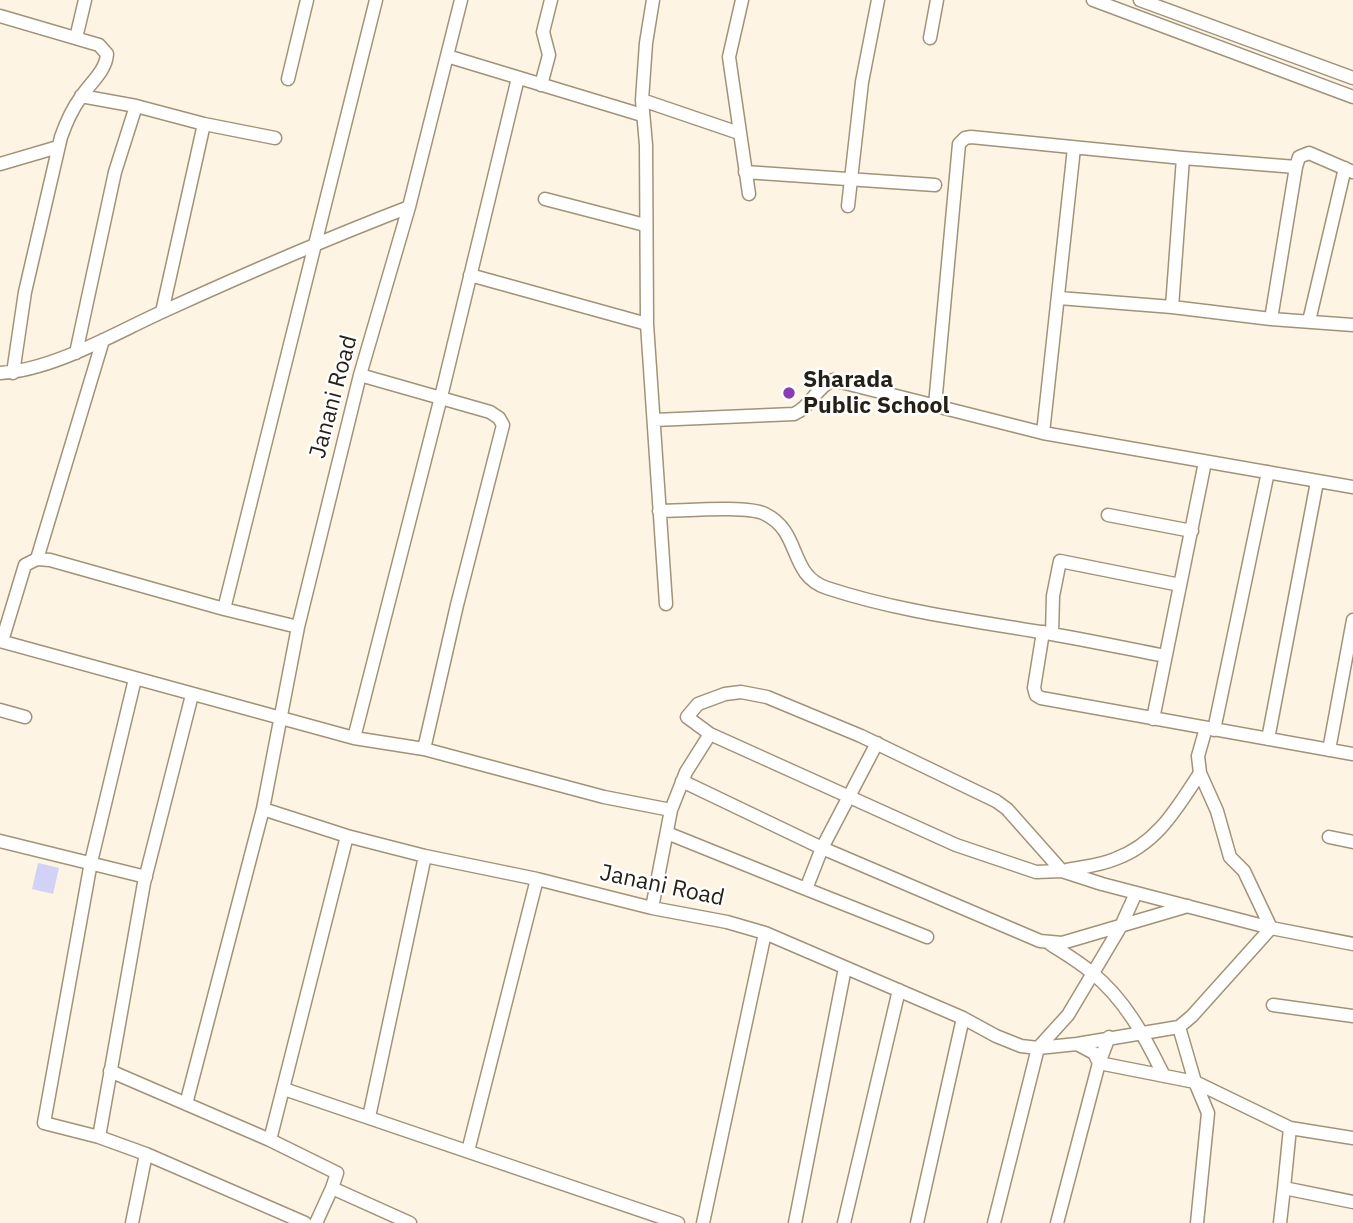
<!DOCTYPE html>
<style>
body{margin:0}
canvas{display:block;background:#fdf4e3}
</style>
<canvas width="1353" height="1223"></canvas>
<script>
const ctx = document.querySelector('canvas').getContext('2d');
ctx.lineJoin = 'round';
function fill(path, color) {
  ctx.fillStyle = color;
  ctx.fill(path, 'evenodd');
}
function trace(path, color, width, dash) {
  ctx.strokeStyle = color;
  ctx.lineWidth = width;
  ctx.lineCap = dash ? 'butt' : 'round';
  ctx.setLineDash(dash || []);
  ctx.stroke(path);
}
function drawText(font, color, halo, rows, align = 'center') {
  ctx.font = font + ' "IBM Plex Sans",sans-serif';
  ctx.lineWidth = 5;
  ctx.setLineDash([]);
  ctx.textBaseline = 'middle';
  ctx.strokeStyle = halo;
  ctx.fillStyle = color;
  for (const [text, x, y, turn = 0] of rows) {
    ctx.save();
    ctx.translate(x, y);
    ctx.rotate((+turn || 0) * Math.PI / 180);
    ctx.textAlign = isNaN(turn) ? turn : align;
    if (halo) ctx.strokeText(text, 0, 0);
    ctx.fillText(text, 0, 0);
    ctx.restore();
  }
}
fill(new Path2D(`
 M38,863L59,868L53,894L32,889Z`), '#d1d2f5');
const minor = new Path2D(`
 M653,0L646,43L642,100L646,145L647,324L666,604
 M742,0L729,57L749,194
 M1093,0L1353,97
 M1140,0L1353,78
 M0,16L99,45L107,54C106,71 90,83 81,97C72,109 66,123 61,137L25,292L13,373
 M76,38L85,0
 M930,38L937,0
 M447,56L642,115
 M288,79L307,0
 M541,85L549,55L543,32L551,0
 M81,96L136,106
 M642,100L739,133
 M0,164L58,147
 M745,172L935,185
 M545,199L645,225
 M848,206L862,82L878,0
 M470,275L647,324
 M1059,298L1172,307L1271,319L1353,325
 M1172,307L1183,158
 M162,312L204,124
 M1271,319L1296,167L1299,157L1309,153L1353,172
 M1309,321L1345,168
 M76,353L115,172L136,106L204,124L275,138
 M0,373C54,370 115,333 164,311C245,274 326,239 409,207
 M360,375L490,412L499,418L503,425L457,605L424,749
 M935,405L959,144L965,138L971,137L1183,158L1296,167
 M654,420L794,414C811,407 816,387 833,380L1043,433L1353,487
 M1043,433L1074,148
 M659,511C683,511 746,505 765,514C802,532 788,575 827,588C897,611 968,620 1040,632C1082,639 1124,648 1165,656
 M1108,515L1192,531
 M37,559L103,340
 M224,609L376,0
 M1043,632L1034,688L1036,695L1041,698L1353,754
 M1052,634L1053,596L1060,561L1180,585
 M0,641L354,738L424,749L604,797L671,810
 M2,641L25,565L37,559L50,560L224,609L298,627
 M135,679L91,862L44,1123L99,1137L146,1154L305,1223
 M0,710L25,717
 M1153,719L1205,462
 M1206,728L1198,756L1200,773L1217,811L1230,857L1244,871L1271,928
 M1214,730L1268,472
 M354,738L441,397L518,78
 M1268,739L1317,482
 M1329,750L1353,620
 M1200,773C1177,808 1157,844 1115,859C1099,866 1080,867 1062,871L1007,809L996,801L861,736L767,697L741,692L725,694L698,704L687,717L710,734L956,845L1036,872L1062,871L1102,884L1271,928
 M682,781L822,848L1040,941L1062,943L1188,906
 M263,809L347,836L425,856L537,879L652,908L727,922L765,933L963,1018L996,1036L1021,1046L1038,1048L1077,1044L1179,1027L1192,1016L1271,928L1353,944
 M667,833L806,889L822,848L877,743
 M1329,837L1353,842
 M0,841L146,877
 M806,889L927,937
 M652,908L671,810L686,772L710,734
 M1050,944C1064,953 1078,961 1091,972C1125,999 1145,1037 1164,1076
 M1273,1005L1353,1016
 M1179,1027L1195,1082L1208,1113L1197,1223
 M1109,1037L1099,1063L1195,1082L1290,1128L1353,1138
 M110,1071L270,1140L337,1173L332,1188L410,1223
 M284,1089L678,1223
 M186,1104L263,809L298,627L360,375L409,207L461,0
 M369,1117L425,856
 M99,1137L144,883L192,695
 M270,1140L347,836
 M468,1151L537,879
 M1284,1188L1290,1128
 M132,1223L146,1154
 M316,1223L332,1188
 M703,1223L765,933
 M795,1223L845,968
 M844,1223L899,990
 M917,1223L963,1018
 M994,1223L1038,1048L1068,1015L1121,926L1136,893
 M1057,1223L1099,1063L1094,1053L1077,1044
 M1280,1223L1284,1188L1353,1202`);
trace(minor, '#a19379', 15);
trace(minor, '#fff', 12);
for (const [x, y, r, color] of [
 [789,393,7,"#883eb0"]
]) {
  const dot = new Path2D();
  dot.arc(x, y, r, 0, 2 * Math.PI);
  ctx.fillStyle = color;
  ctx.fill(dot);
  trace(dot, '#fff', 2.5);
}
drawText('bold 23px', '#251f15', '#fff', [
 ["Sharada",803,380],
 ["Public School",803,406]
], 'left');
drawText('23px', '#251f15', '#fff', [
 ["Janani Road",334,397,-75],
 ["Janani Road",662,886,12]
]);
</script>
